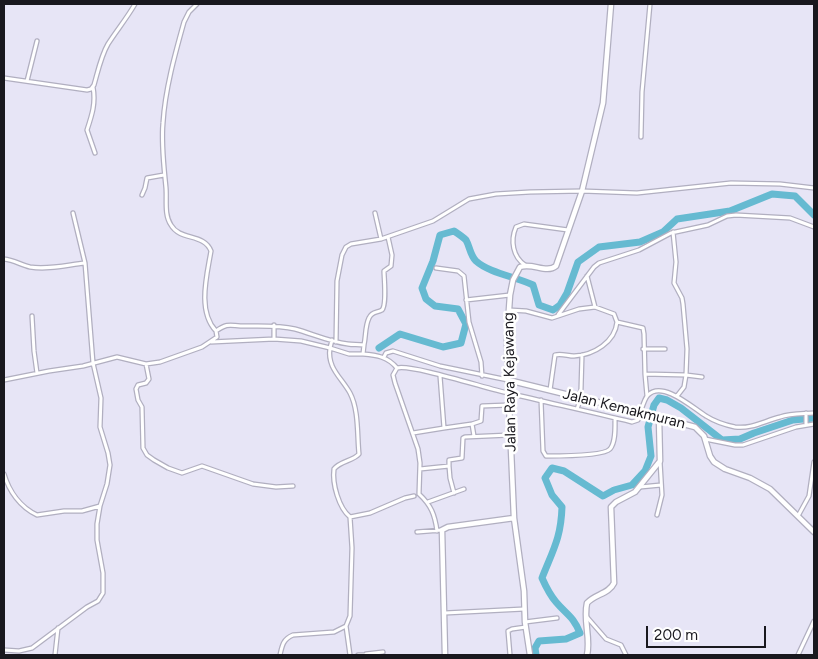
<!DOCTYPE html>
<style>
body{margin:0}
#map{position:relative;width:818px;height:659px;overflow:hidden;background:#e7e5f6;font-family:Figtree,sans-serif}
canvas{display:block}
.frame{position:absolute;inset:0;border:5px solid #19181e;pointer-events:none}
.scale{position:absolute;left:646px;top:626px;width:120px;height:22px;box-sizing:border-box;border:2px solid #19181e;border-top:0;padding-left:6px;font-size:15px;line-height:18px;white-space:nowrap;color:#19181e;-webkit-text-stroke:4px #fff;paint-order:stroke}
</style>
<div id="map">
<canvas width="818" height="659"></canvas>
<div class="frame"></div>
<div class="scale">200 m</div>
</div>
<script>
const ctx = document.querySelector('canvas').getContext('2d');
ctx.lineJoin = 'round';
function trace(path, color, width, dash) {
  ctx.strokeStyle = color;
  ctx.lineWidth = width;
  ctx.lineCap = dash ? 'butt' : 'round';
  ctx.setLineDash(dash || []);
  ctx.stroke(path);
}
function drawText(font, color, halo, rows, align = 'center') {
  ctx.font = font + ' Figtree,sans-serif';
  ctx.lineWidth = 5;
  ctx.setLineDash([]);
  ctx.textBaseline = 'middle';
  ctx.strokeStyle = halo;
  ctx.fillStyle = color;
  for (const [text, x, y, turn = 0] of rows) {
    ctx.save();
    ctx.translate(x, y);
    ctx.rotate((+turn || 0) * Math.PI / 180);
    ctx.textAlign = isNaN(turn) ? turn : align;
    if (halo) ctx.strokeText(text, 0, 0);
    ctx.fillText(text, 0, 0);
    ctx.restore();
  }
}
trace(new Path2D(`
 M379,348L400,334L443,347L461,343L466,324L458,309L435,306L426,299L422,288L433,261L440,235L454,231C457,233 463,237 466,240C470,247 470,255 476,261C489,273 517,277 533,285L539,305L553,310L560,305L567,293L578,262L599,247L640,242L663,232L677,219L730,211L772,194L795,196L814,215
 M536,655L535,648L539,641L566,639L580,633C573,616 567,615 556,602C550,595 546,587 542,578C553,550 561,538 562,507L552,495L545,478L552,468L564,471L603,496L614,490L632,485L645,471L651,456L648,427L654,405L659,398L667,400L681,408L722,440L740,439L754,433L793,420L814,418`), '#66bad1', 7);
const street = new Path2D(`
 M197,4L189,12L184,22C175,54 165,90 163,123C161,144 164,167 166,188C167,200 164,215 171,225C180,241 204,233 211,251C207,275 197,311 216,331C229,322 230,326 245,326C262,326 279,325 295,329C313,334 330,342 348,344C353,345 358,344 364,345L363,354C377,355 388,357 397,368C412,364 488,389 508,393C550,403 591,412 632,422L638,420C641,413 643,400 648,395C663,380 694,409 706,416C714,421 725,425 735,427C752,429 764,421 780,417C791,413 803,414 814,413
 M4,78L87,90L91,89L94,85C98,71 101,56 108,44C117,30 127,18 135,4
 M27,81L37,41
 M93,87C96,103 92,115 87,130L95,153
 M641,137L642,92L650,4
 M142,195L145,188L147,178L164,175
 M375,213L381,239
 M673,232L676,262L674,283L682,298L683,304L687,349L686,375L702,377
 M4,259C14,260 21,265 30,267C48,270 67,265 85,263
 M525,265C513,257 510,241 516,227L524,224L568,230
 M436,268L458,271L464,276L469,322L481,362L482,376
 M587,276L595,307
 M466,300L510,295
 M509,310L526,311L552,318L579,309L595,307L614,314L617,322L643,328L644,334L645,374L686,375L684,387L677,396
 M558,315L594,267L599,263L639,250L671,233L708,225L727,216L736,215L790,218L814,227
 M32,316L34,351L37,373
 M274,339V325
 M332,340L330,348L349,354H363
 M211,342L274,339L301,341L330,348C327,368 341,377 350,393C359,410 357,435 359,454C353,461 340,461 334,469C332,484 339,508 350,517L370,513L405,498L414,496
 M336,342L337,281L342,255L346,247L351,244L381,239L433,221L469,199L496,194L530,192L582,191L637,193L731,183L780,184L814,188
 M364,345C366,336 365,326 369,318C372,311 377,313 382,310C387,305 384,278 384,271L391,266L392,255L388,237
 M643,349H665
 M384,357L386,353L393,351L440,366L508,380
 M146,364L149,379L146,383L138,385L136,389L138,400L142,407L143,448L147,455L154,460L168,468L182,473L202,466L253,484L276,487L293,486
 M397,368L393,375L395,383L418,449L420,463L419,494C431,505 435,515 437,531
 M645,374L647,396
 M4,380L49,371L83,366L117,357L146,364L160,362L202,347L217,337L216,331
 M550,390L555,355C561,353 568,356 574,356C594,355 615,342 617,322
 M579,398L581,389L582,355
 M541,400L543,451L546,456C557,456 604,456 610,449C616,442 615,427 615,418
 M577,409L581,398
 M806,413V424
 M444,428L472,424
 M413,433L444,428L440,376
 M474,436L472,424L481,421L482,406L509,405
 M705,439L735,445H743L796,427L814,424
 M449,466L450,478L454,493
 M420,469L449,466V460L462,458L463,438L465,437L510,435
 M4,474C9,491 20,507 37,515L64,511H82L100,506
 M640,487L661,485
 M428,502L464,489
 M657,515L662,495L660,461
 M798,516L809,496L814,462
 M417,532L442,530
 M445,613L524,609
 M586,616L606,639L621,645L626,655
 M525,622L557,618
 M4,650L19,651L32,648L87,607L98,601L103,593V573L97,540V524L100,506L107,484L110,465L108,453L100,427L101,398L93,363L85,263L73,213
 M366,654L383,652
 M55,655L58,628
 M280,655C282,646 283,639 293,635L334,632L346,626
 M350,655L346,626L350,616L352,548L350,517
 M358,655H366
 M510,655L508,631L512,629L526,627
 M798,655L814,621`);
const secondary = new Path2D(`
 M508,380L642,413L695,427L704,436L710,456L714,462L725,469L750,478L770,489L814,532
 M445,655L442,530L448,527L514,518
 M530,655L525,622L524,591L514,518L508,380L507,338L510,295L513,280L520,267C532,262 546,274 556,266L582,191L603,103L611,4
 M587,655C591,638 583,621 587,603C595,594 609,594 614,583L611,507L616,502L635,492L660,461L659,418`);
trace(street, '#b1afc0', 5.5);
trace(secondary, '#b1afc0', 7);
trace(street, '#fff', 3);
trace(secondary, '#fff', 4.5);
drawText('15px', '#19181e', '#fff', [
 ["Jalan Raya Kejawang",510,382,-91],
 ["Jalan Kemakmuran",624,409,14]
]);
</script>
